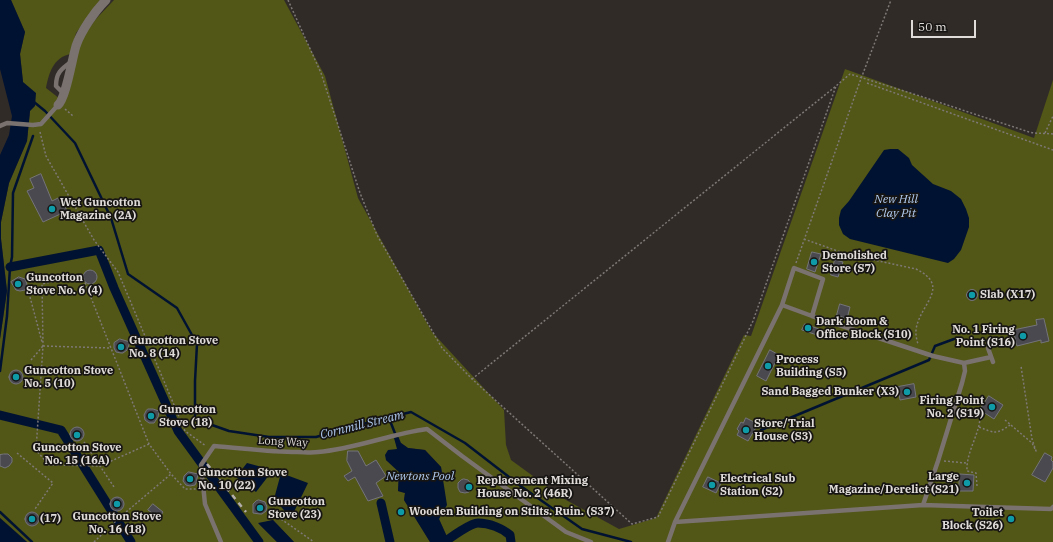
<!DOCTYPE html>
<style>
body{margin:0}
#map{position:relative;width:1053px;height:542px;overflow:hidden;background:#312b28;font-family:"IBM Plex Serif",serif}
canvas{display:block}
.scale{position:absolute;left:911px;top:20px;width:65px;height:18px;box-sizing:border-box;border:2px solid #e0dcda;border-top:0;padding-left:5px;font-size:12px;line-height:14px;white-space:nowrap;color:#e0dcda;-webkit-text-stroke:3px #171513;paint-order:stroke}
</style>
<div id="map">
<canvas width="1053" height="542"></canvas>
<div class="scale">50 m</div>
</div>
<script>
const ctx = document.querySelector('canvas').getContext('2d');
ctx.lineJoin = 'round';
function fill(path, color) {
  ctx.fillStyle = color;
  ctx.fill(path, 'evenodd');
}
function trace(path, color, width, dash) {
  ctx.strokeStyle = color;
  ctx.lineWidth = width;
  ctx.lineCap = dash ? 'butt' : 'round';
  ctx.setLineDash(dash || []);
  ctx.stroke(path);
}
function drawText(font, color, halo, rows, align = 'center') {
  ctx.font = font + ' "IBM Plex Serif",serif';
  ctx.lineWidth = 3.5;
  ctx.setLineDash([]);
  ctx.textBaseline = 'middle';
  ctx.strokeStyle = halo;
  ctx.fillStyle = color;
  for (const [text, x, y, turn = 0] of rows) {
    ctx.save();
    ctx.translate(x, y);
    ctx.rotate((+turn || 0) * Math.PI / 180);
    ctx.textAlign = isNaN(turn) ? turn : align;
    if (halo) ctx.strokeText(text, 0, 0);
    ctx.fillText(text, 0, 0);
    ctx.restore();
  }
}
fill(new Path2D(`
 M11,0H100L76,33L70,54C53,58 49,73 46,88L64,102L82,38L96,19L114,0H284L325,76L358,198L432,332L504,410L506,445L511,460L566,500L619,529L656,518L744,335L751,336L845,69L1034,138L1053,80V542H441L448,539L439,519L443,480L441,467L425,450L408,448L401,443L397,449L386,460L399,472L398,491L405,493L404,500L430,542H294L273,520L259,524L277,542H27L0,518V339L7,291L1,239V222L9,183L27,141L30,111L23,82L20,54L25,32Z`), '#525616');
fill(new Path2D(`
 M0,0H11L25,32L20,54L23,82L36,93L35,106L30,111L27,141L9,183L1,222V239L7,291L0,339V155L9,135L12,116L0,69Z
 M890,149H898L909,158L912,165L933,184L951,191L961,199L966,209L969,218V227L961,250L954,259L948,263L850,239L843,234L839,225V218L841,210L849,201L884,150Z
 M398,436L401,443L408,448L425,450L441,467L447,505L439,519L448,539L441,542H430L404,500L405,493L398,491L399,472L386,460L385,455L388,450L397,449L394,438Z
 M247,463L273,470L256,492L236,477Z
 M281,473L308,483L291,518L274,499Z
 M0,518L27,542H0Z
 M273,520L294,542H277L258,523Z`), '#001232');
trace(new Path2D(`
 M34,102L45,111L75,143L111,218L128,274L177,308L197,344L195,381V419L229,431L269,437H316L363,424L411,412L465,443L522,487L582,529L631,542
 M0,371L7,316L10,267L12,257L13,193L33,136
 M389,418L396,436
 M761,430L929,360L935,346L954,339
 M0,512L32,542`), '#001232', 2.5);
trace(new Path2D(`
 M10,267L99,250L114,288L178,431L259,542
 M0,415L61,430L131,542
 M381,503L390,542
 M445,542C451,537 471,523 478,523C489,523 502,528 510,535L511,542`), '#001232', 9);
const building = new Path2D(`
 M41,174L52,201L58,198L60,203L63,201L67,211L43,222L27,191L34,188L30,179Z
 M812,252L821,254L815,272L807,269Z
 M835,260L843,262L838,277L831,275Z
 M83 277a7 7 0 1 1 14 0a7 7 0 1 1-14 0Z
 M19,277L25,279L27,284L26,288L25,290L20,291L16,290L11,282Z
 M966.5 295a5.5 5.5 0 1 1 11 0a5.5 5.5 0 1 1-11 0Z
 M840,304L850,307L847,319L837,315Z
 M1044,319L1049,341L1041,343V340L1017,346L1013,330L1037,325L1036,320Z
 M805,324L819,329L817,335L802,330Z
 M120,339L130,342L127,350L123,353H121L116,352L114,348V343Z
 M770,350L779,355L766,381L757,376Z
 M9 377a7 7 0 1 1 14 0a7 7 0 1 1-14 0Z
 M914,384L916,397L900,400L898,387Z
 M989,396L1003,405L994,419L980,410Z
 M148,409H153L159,411L158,417L154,423H149L145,420L144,415L146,411Z
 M746,418L758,424L748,441L737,435L739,431L737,429L741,422L743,423Z
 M70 434a7 7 0 1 1 14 0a7 7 0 1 1-14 0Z
 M348,451H358L366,466L376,460L386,476L376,483L383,496L368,501L355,477L348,481L344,476L352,471L347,461Z
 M1045,453L1052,457L1051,460L1053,462V468L1045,482L1032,475Z
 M4,454H8L12,458V462L9,466L5,468L0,466V455Z
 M189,472L198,474L196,483L195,485L190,486L186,485L183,481L184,476L187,473Z
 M960,474L974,475L973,491H959Z
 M708,477L721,483L716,493L703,487Z
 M464,479L468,480L473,486L469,492L465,493L460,492L458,488V483L461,480Z
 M110 504a7 7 0 1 1 14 0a7 7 0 1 1-14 0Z
 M259,500L265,502L267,507L266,511L262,514H260L253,513V504L256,501Z
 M153,504L163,512L159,518L148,510Z
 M25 519a7 7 0 1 1 14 0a7 7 0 1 1-14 0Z`);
fill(building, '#49494f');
trace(building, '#74747b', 1);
trace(new Path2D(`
 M288,0L321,73L360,193L377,235L442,348L472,379L632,524L658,517L753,321L836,86
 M867,83L1053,150
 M65,109L73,116
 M40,132L46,156L94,240L118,272L185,431L206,446
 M1045,133L1053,116
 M804,239L846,254L916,269C950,286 923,302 917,325C915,331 916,338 918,344
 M796,263L859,84L891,0
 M30,297L42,342
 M43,346L111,348
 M31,360L43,346
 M472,379L836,86L850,74L923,97L1029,132C1038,134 1045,133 1053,134
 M1005,420L1032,443L1036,451L1032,439L1021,366
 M979,427C994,433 996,435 1010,425
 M84,442L114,487
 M149,444L100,466L49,465L36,450L43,346L42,284L82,275L149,444L171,474L185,489H197
 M17,453L53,483L35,509
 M944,461L966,463
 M977,486L976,473L967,471C966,453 978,437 980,419
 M268,510L314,542
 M94,542L119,518L171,474`), '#7e7976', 1.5, [2, 2]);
trace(new Path2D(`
 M64,94L56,86C56,73 61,69 71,62
 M0,126L7,123L33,125L41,124L58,105
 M782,305L812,316L933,356L964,363L991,357
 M988,348L993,362
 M923,505L938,461L962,383L965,371L964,363
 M675,522L923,505L1051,509L1053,507
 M221,542L205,504L201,465L214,446C242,448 269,452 297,452C304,452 311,453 318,452C355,449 390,434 427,429L462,456L566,532L591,542
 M668,542L675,522L782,305L794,268L823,279L812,316`), '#79726e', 4.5);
trace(new Path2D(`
 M58,105C66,98 72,59 76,46C81,31 95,11 106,0`), '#79726e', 9);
trace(new Path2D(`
 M207,464L246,512`), '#b3aeac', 2.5, [5, 5]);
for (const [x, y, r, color] of [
 [52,209,4,"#0f9aa8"],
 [814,262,4,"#0f9aa8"],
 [18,284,4,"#0f9aa8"],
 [972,295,4,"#0f9aa8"],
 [808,328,4,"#0f9aa8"],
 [1023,336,4,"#0f9aa8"],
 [121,347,4,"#0f9aa8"],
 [768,366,4,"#0f9aa8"],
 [16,377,4,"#0f9aa8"],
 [907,392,4,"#0f9aa8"],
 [992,407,4,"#0f9aa8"],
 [151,416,4,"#0f9aa8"],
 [746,430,4,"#0f9aa8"],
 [77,435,4,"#0f9aa8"],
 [190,479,4,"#0f9aa8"],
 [967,483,4,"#0f9aa8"],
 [712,485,4,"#0f9aa8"],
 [469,487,4,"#0f9aa8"],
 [117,504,4,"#0f9aa8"],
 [260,508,4,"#0f9aa8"],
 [401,512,4,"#0f9aa8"],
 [32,519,4,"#0f9aa8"],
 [1011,519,4,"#0f9aa8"]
]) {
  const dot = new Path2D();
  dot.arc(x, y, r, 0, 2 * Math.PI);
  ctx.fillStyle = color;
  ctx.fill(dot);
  trace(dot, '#171513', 1.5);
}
drawText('bold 11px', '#e0dcda', '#171513', [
 ["Wet Guncotton",60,203],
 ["Magazine (2A)",60,216],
 ["Demolished",822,256],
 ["Store (S7)",822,269],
 ["Guncotton",26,278],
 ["Stove No. 6 (4)",26,291],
 ["Slab (X17)",980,295],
 ["Dark Room &",816,322],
 ["Office Block (S10)",816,335],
 ["No. 1 Firing",1015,330,"right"],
 ["Point (S16)",1015,343,"right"],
 ["Guncotton Stove",129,341],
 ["No. 8 (14)",129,354],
 ["Process",776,360],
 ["Building (S5)",776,373],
 ["Guncotton Stove",24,371],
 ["No. 5 (10)",24,384],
 ["Sand Bagged Bunker (X3)",899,392,"right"],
 ["Firing Point",984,401,"right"],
 ["No. 2 (S19)",984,414,"right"],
 ["Guncotton",159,410],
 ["Stove (18)",159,423],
 ["Store/Trial",754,424],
 ["House (S3)",754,437],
 ["Guncotton Stove",77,448,"center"],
 ["No. 15 (16A)",77,461,"center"],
 ["Guncotton Stove",198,473],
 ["No. 10 (22)",198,486],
 ["Large",959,477,"right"],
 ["Magazine/Derelict (S21)",959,490,"right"],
 ["Electrical Sub",720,479],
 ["Station (S2)",720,492],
 ["Replacement Mixing",477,481],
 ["House No. 2 (46R)",477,494],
 ["Guncotton",268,502],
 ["Stove (23)",268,515],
 ["Wooden Building on Stilts. Ruin. (S37)",409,512],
 ["Toilet",1003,513,"right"],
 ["Block (S26)",1003,526,"right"],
 ["Guncotton Stove",117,517,"center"],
 ["No. 16 (18)",117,530,"center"],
 ["(17)",40,519]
], 'left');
drawText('11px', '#e0dcda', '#171513', [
 ["Long Way",283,442,3]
]);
drawText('italic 12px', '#b0caef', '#171513', [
 ["New Hill",896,200],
 ["Clay Pit",896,214],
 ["Cornmill Stream",362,425,-14],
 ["Newtons Pool",420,477]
]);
</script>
